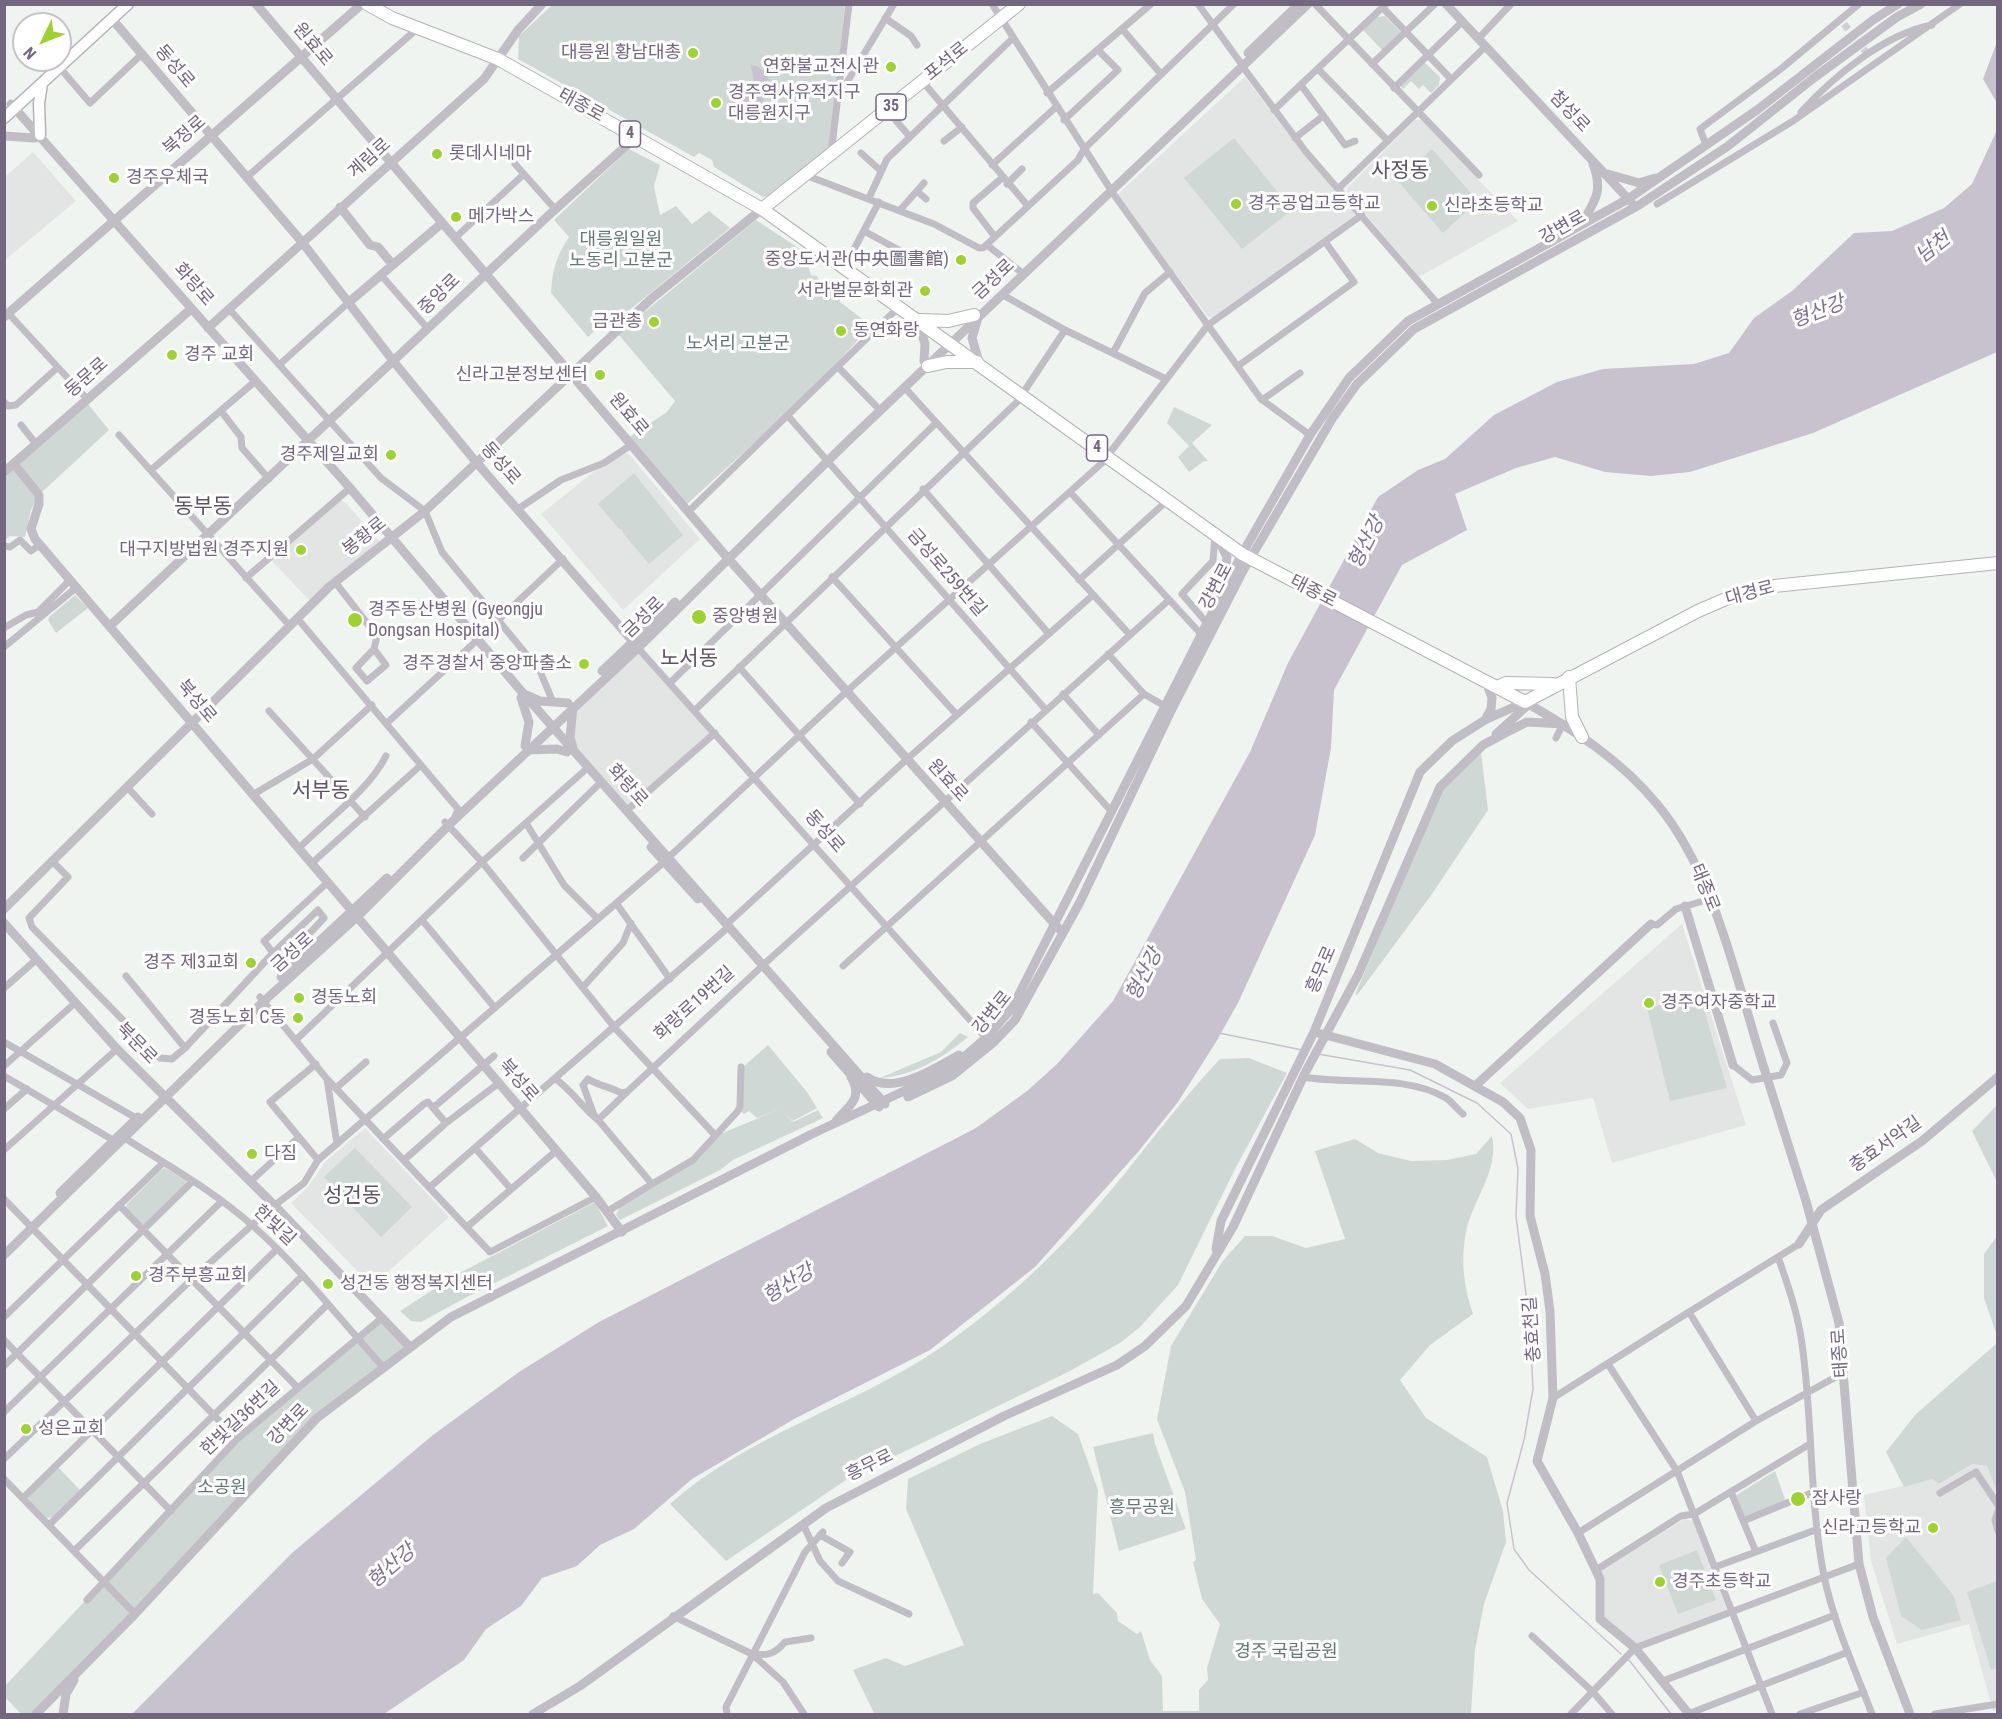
<!DOCTYPE html>
<meta charset="utf-8">
<style>
body{margin:0}
#map{position:relative;width:2002px;height:1719px;overflow:hidden;background:#f0f4f1;font-family:"Roboto Condensed",sans-serif}
canvas{display:block}
.frame{position:absolute;inset:0;border:6px solid #73667f;pointer-events:none}
.north{position:absolute;left:12px;top:12px;width:60px;height:60px;box-sizing:border-box;background:#fff;border:2px solid #c7c2cc;border-radius:50%;rotate:227deg;font-size:16px;font-weight:700;line-height:24px;text-align:center;color:#73667f}
.north::after{content:'';display:block;margin:auto;width:21px;height:27px;background:#9dd232;clip-path:polygon(50% 0,100% 100%,50% 72%,0 100%)}
</style>
<div id="map">
<canvas width="2002" height="1719"></canvas>
<div class="frame"></div>
<div class="north">N</div>
</div>
<script>
const ctx = document.querySelector('canvas').getContext('2d');
ctx.lineJoin = 'round';
function fill(path, color) {
  ctx.fillStyle = color;
  ctx.fill(path, 'evenodd');
}
function trace(path, color, width, dash) {
  ctx.strokeStyle = color;
  ctx.lineWidth = width;
  ctx.lineCap = dash ? 'butt' : 'round';
  ctx.setLineDash(dash || []);
  ctx.stroke(path);
}
function drawText(font, color, halo, rows, align = 'center') {
  ctx.font = font + ' "Roboto Condensed","Noto Sans KR",sans-serif';
  ctx.lineWidth = 6;
  ctx.setLineDash([]);
  ctx.textBaseline = 'middle';
  ctx.strokeStyle = halo;
  ctx.fillStyle = color;
  for (const [text, x, y, turn = 0] of rows) {
    ctx.save();
    ctx.translate(x, y);
    ctx.rotate((+turn || 0) * Math.PI / 180);
    ctx.textAlign = isNaN(turn) ? turn : align;
    if (halo) ctx.strokeText(text, 0, 0);
    ctx.fillText(text, 0, 0);
    ctx.restore();
  }
}
fill(new Path2D(`
 M1245,77L1302,153L1356,214L1354,218L1215,317H1208L1117,195Z
 M1415,120H1421L1518,221L1419,277L1347,192L1348,187Z
 M33,152L76,201L5,260V177Z
 M623,454H629L700,539L623,610L541,514L596,470L605,467Z
 M340,500L345,502L379,541L311,602L272,561Z
 M638,648L715,733L626,811L573,750V707Z
 M1682,924L1746,1125L1612,1163L1593,1098L1528,1109L1500,1083Z
 M365,1128L449,1217L372,1286L291,1203L308,1187L325,1162Z
 M1972,1464L1987,1466L1998,1491L1997,1710L1993,1711L1969,1624L1897,1644L1871,1561L1864,1495L1932,1479L1939,1484Z
 M1685,1519L1693,1521L1727,1610L1636,1645L1603,1617L1601,1570Z`), '#e3e4e4');
fill(new Path2D(`
 M552,5H845L830,147L771,195L763,197L714,167L712,160L699,153L694,157L518,59L519,36Z
 M1385,16L1402,34L1383,51L1363,30L1376,17Z
 M1424,62L1440,77L1439,85L1431,93L1423,85L1419,89L1411,81L1403,89L1399,85Z
 M1234,138L1292,210L1242,249L1184,178Z
 M629,149L660,165L654,186L660,215L676,206L692,224L709,211L730,228L610,326L604,322L588,337L551,293C552,270 557,255 569,237L554,220Z
 M1432,149L1478,201L1443,233L1397,180Z
 M756,220L809,255L807,262L811,275L817,276L821,285L838,282L840,302L869,324V328L810,392L686,505L628,438L667,412L675,401L618,334Z
 M88,404L109,430L39,495L31,510L25,537L10,536L5,540L4,478Z
 M1174,407L1212,425L1192,443L1208,461H1204L1189,472L1178,457L1189,446L1167,423Z
 M634,473L683,535L649,564L623,533L622,529L620,530L598,504Z
 M75,595L88,608L56,633L48,620L49,617Z
 M1481,752L1488,810L1432,894L1358,994L1355,995L1442,788Z
 M1700,996L1727,1088L1670,1101L1647,1008Z
 M960,1033L968,1037C942,1058 914,1076 880,1078L941,1052Z
 M768,1045L807,1092L817,1108L793,1121L785,1114L793,1122L818,1110L823,1118L733,1160L720,1170L620,1220L616,1215L620,1207L700,1158L718,1135L780,1109L757,1118L749,1111L744,1114L740,1111L743,1104V1067Z
 M1249,1058L1287,1073L1235,1169L1178,1285L1139,1328L1120,1343L1068,1372L846,1480L726,1561L670,1504C748,1434 854,1407 940,1348C1008,1301 1069,1242 1122,1177C1154,1137 1185,1096 1220,1059Z
 M1997,1105V1182L1972,1131Z
 M1492,1136C1500,1171 1470,1203 1465,1237C1461,1265 1464,1287 1473,1314L1430,1345L1400,1380L1426,1418L1487,1457L1503,1511L1506,1542L1484,1604L1475,1650L1471,1714L874,1713L853,1670L886,1658L905,1666L964,1645L906,1509L908,1479L980,1444L1052,1416L1078,1434L1098,1490L1093,1594L1098,1593L1117,1613L1118,1621L1137,1634L1141,1631L1150,1660L1162,1676L1163,1711H1199V1690L1208,1680L1207,1668L1220,1624L1202,1599L1193,1562L1196,1560L1185,1492L1157,1419L1171,1346L1222,1262L1245,1236H1272L1306,1248L1345,1239L1315,1151L1355,1139L1378,1153L1411,1161L1447,1160L1476,1154Z
 M355,1148L412,1207L381,1237L324,1177Z
 M165,1168L186,1180L187,1185L146,1224H142L126,1208L127,1204L161,1170Z
 M595,1202L608,1226L467,1297L421,1322L411,1321L400,1311L454,1276Z
 M1997,1236V1336L1984,1298V1254Z
 M382,1318L409,1346L317,1418L36,1714H21L5,1697L4,1687L237,1439Z
 M1997,1343V1491L1987,1466L1972,1464L1939,1484L1932,1479L1904,1487L1886,1452L1915,1415Z
 M1153,1433L1155,1444L1186,1529L1119,1551L1093,1447Z
 M57,1466L80,1490L52,1517L47,1518L29,1500V1495Z
 M1775,1471L1786,1502L1744,1520L1735,1496Z
 M1906,1537L1953,1595L1961,1620L1922,1630L1901,1616L1886,1558Z
 M1697,1550L1716,1600L1678,1614L1659,1565Z
 M1997,1581V1668L1991,1670L1967,1592Z`), '#d0d8d6');
fill(new Path2D(`
 M1997,42V103L1983,79Z
 M751,65C761,65 770,77 771,87L766,92L759,112H734L731,94L755,88Z
 M1997,130V352L1813,433L1690,472L1651,476L1605,472L1555,457L1516,468L1455,494L1467,530L1402,565L1334,690L1331,748L1315,835L1238,1003L1216,1042L1178,1102L1138,1152L1035,1267L930,1350L796,1418L692,1479L634,1529L600,1545L577,1566L542,1578L521,1606L486,1629L464,1660L384,1714H132L293,1552L433,1435L519,1372L599,1322L976,1128L1027,1091L1057,1064L1113,1001L1250,752L1288,663L1378,497L1418,470L1445,459L1494,415L1557,382L1603,369L1694,364L1729,353L1754,318L1792,291L1854,233L1892,231L1944,208L1972,184Z`), '#c7c2ce');
trace(new Path2D(`
 M1219,1033L1302,1050
 M1318,1054L1410,1070L1477,1103L1511,1134L1518,1169L1516,1216L1530,1326L1533,1389L1524,1440L1507,1503L1514,1549L1529,1570L1621,1654
 M1629,1660L1671,1714`), '#c7c2ce', 1.5);
trace(new Path2D(`
 M1844,24L1866,52`), '#d1d0d4', 7, [7, 3.5]);
const secondary = new Path2D(`
 M4,118L128,4
 M40,135L39,103L42,84`);
const primary = new Path2D(`
 M367,4L392,18L498,59L762,209L1242,554L1525,702L1698,611L1735,595L1774,586L1998,563
 M762,209L1019,4
 M919,320L948,321L974,315
 M928,366L947,362H977
 M1569,677L1572,717L1582,737
 M1497,687L1506,683L1553,684`);
trace(secondary, '#b6b2ba', 13);
trace(primary, '#b5b1b8', 14);
trace(new Path2D(`
 M992,4L1109,187
 M1198,4L1240,62
 M1315,4L1479,175
 M1383,8L1451,79
 M885,18L911,36L917,45
 M1122,29L1161,74
 M1478,39L1511,4
 M1372,64L1435,4
 M1243,67L1306,152L1437,303
 M60,68L90,103L142,54
 M1318,69L1388,141
 M923,82L1028,206
 M1301,85L1345,145L1355,141
 M1394,88L1462,22
 M841,92L894,4
 M1047,93L1151,4
 M887,110L910,137
 M1274,110L1386,4
 M1801,112C1833,77 1884,34 1932,25
 M1064,120L1118,70L1098,50
 M1295,138L1323,116
 M944,141L962,127
 M1706,145L1700,129L1782,68L1859,4
 M861,153L881,171
 M831,154L849,4
 M515,164L555,209
 M992,165L1056,107
 M805,175L934,224L979,248H983L1078,160L1084,149L1234,4
 M247,177L417,29
 M1007,184L1022,169
 M1338,189L1486,46
 M917,191L926,199
 M1112,192L1261,399L1310,435
 M869,198L887,159L1012,39
 M1657,204L1793,121L1960,4
 M900,210L924,183
 M864,231L910,256
 M995,237L973,208V203L1002,178
 M455,238L524,174
 M987,245L1021,272
 M844,268L879,202
 M381,275L428,329
 M1003,295L1065,330L1166,379
 M229,309L381,478L425,511L442,552L540,671L553,702
 M9,314L87,399
 M1113,353L1145,293L1170,272
 M279,365L348,303
 M1238,366L1354,282L1326,243
 M838,367L876,406
 M905,388L1130,635
 M1262,400L1300,373
 M4,402L8,406L16,405L57,368
 M221,411L241,437L242,448L269,479
 M788,416L1046,710
 M21,425L36,444
 M119,435L289,625
 M151,470L252,384
 M923,489L1049,634
 M1070,492L1200,633
 M518,509L561,480L604,463L631,445
 M688,512L899,307
 M4,546L10,547L20,540L31,551L38,546L43,549
 M832,577L957,715
 M246,578L350,488
 M1079,580L1168,500
 M335,582L377,636L374,649L386,665L367,681L356,668L374,649
 M38,612L69,581L68,577
 M297,618L458,809L454,820
 M1206,622L1182,594L1213,561L1215,535
 M4,628L26,615L38,612L41,615
 M478,639L563,559
 M4,647L77,587
 M638,648L986,1038
 M1108,654L1144,694L1163,705
 M739,667L860,804
 M671,682L936,423
 M1063,694L1099,735
 M695,710L1017,402L1065,330
 M269,711L365,817
 M1031,722L1112,812
 M387,723L474,643
 M1556,738L1563,724
 M128,788L152,814
 M254,794L313,759L372,705
 M626,811L715,733
 M445,822L482,862L615,1028L715,1135
 M526,823L564,885L598,919
 M299,848C326,821 369,790 386,756
 M669,857L846,692L1102,463L1208,325L1362,215
 M523,858L597,786
 M53,862L68,877L29,918L32,927L160,1058L172,1059L185,1048L273,953
 M312,863L421,765
 M616,903L670,979
 M422,920L495,1008
 M727,924L906,760L1093,595
 M1651,924L1657,925L1676,909L1710,899
 M295,949L324,918L318,910L273,953L264,941L328,882
 M763,965L1169,600
 M843,966L1144,694
 M126,976L185,1048
 M583,987L623,943L631,923
 M4,988L37,959
 M260,997L327,1079L490,1252L596,1197
 M297,1039L482,862L584,771
 M4,1042L136,1118
 M316,1064L270,1102L318,1160
 M1733,1065L1752,1080L1781,1075L1787,1063L1773,1023
 M4,1066L75,1003
 M4,1076L113,1140
 M1303,1077C1348,1085 1405,1074 1446,1098C1452,1102 1457,1109 1463,1114
 M327,1079L337,1144
 M557,1080C574,1093 582,1107 598,1120L627,1092
 M336,1088L366,1062
 M434,1107L494,1056
 M4,1109L27,1089
 M120,1135C165,1164 213,1190 253,1226C301,1268 341,1321 384,1368
 M383,1139L424,1104L428,1102L446,1123L499,1083
 M475,1148L511,1189
 M4,1150L117,1049
 M404,1160L446,1123
 M251,1181L299,1137
 M652,1184L693,1160L737,1112L740,1107L741,1067
 M430,1187L725,930
 M4,1199L237,1439
 M119,1205L298,1388
 M608,1211L652,1184L594,1115L583,1085L588,1079C599,1086 611,1087 621,1093L627,1092L759,969
 M467,1227L556,1151
 M1778,1257C1788,1285 1798,1314 1802,1344C1813,1421 1809,1500 1824,1576C1834,1624 1855,1669 1872,1714
 M1689,1312L1799,1244
 M4,1317L163,1163
 M4,1340L171,1511
 M1608,1364L1677,1471L1772,1714
 M4,1366L193,1181
 M1553,1398L1689,1312L1756,1421
 M4,1412L222,1201
 M4,1459L192,1279L271,1208L304,1183L318,1160L664,862
 M4,1479L135,1614
 M1731,1492L1756,1552
 M1940,1493L1976,1472L1998,1505
 M23,1498L277,1249
 M1998,1511L1995,1520L1998,1531
 M1743,1521L1814,1492
 M803,1524L820,1561L838,1581L909,1614
 M49,1525L302,1276
 M1578,1533L1756,1421L1843,1373
 M820,1535L850,1552L842,1563
 M74,1551L327,1305
 M1715,1567L1818,1529
 M1596,1570L1681,1516L1694,1514L1810,1444
 M87,1600L237,1439L382,1318
 M673,1616L752,1654C768,1656 775,1654 785,1642L811,1638
 M1532,1636L1593,1692L1612,1714
 M752,1654L783,1682L804,1714
 M1663,1681L1835,1615
 M727,1714L726,1707L805,1552L823,1532
 M1571,1714L1635,1648L1859,1564
 M1688,1714L1848,1652
 M1800,1714L1864,1692
 M1935,1714L1998,1704`), '#c1bdc4', 7);
trace(new Path2D(`
 M256,4L725,555L1059,929
 M1446,4L1632,203
 M112,19L302,242L394,362L476,462L636,645
 M1248,53L1299,4
 M11,104L350,488L522,692L885,1104
 M4,136L35,138
 M1608,174L1639,183L1655,178
 M340,207L370,245L378,247L393,265
 M1582,223C1596,200 1603,190 1593,164
 M348,303L442,223
 M4,317L362,4
 M918,320L925,344L924,361
 M977,321L972,338L979,362
 M208,328L484,79L518,30L542,4
 M14,464L39,495V504L31,529L35,539L596,1197L622,1232
 M4,472L191,309
 M1217,537L1227,557L1224,577
 M111,625L549,215L636,137
 M602,671L675,602
 M527,695L540,701L568,703
 M521,698L529,722L525,746
 M1485,720L1525,702C1574,730 1621,760 1657,804C1715,873 1737,983 1764,1068
 M1496,734L1529,704
 M573,748L570,737L573,707
 M528,750L557,749L567,752
 M651,847L698,899
 M1685,906L1733,1065
 M4,909L329,587L425,511L651,299L762,209
 M4,923L117,1049L276,1207L409,1346
 M281,977L387,878
 M1314,1032L1435,1064L1503,1102L1520,1118L1531,1150L1530,1216L1545,1274L1550,1311L1553,1398L1537,1461L1578,1533L1600,1579V1619L1635,1648L1689,1714
 M831,1052L879,1107
 M867,1077C893,1096 934,1069 959,1055
 M1475,1086L1651,924
 M908,1097L952,1076L994,1042L1015,1020L1080,902L1170,713L1243,571L1332,419L1357,384L1414,329L1639,205L1728,146L1815,77L1897,17L1921,4
 M836,1121C848,1106 864,1099 851,1077
 M60,1193L138,1117
 M1799,1244L1821,1210L1922,1141L1998,1077
 M1216,1249L1221,1221L1314,1032L1420,772L1452,741L1485,720L1491,709L1492,698L1486,681
 M4,1255L264,1001L357,917L453,821L638,648L844,445L1308,4
 M1839,1323L1859,1564L1873,1617L1910,1714
 M36,1714L135,1614L317,1418L451,1317L812,1134L949,1070L986,1038L1012,1008L1242,554L1310,435L1349,378L1408,321L1628,199L1757,110L1873,20L1898,4
 M63,1714L66,1694L74,1680
 M533,1714L580,1686L826,1508L1004,1416L1117,1365L1145,1346L1186,1306L1233,1227L1305,1073L1358,975L1440,787L1483,745L1509,731L1527,722L1563,724`), '#c1bdc4', 9);
trace(secondary, '#fff', 10);
trace(primary, '#fff', 12);
trace(new Path2D(`
 M1764,1068L1806,1201L1839,1323`), '#c1bdc4', 9);
for (const [x, y, r, color] of [
 [693,53,6,"#9dd232"],
 [891,67,6,"#9dd232"],
 [716,103,6,"#9dd232"],
 [437,154,6,"#9dd232"],
 [114,178,6,"#9dd232"],
 [1236,204,6,"#9dd232"],
 [1432,206,6,"#9dd232"],
 [456,217,6,"#9dd232"],
 [961,260,6,"#9dd232"],
 [925,291,6,"#9dd232"],
 [654,322,6,"#9dd232"],
 [841,331,6,"#9dd232"],
 [172,355,6,"#9dd232"],
 [600,375,6,"#9dd232"],
 [391,455,6,"#9dd232"],
 [301,550,6,"#9dd232"],
 [699,617,8,"#9dd232"],
 [355,620,8,"#9dd232"],
 [584,664,6,"#9dd232"],
 [251,963,6,"#9dd232"],
 [299,998,6,"#9dd232"],
 [1649,1003,6,"#9dd232"],
 [298,1018,6,"#9dd232"],
 [252,1154,6,"#9dd232"],
 [136,1276,6,"#9dd232"],
 [328,1284,6,"#9dd232"],
 [26,1429,6,"#9dd232"],
 [1798,1499,8,"#9dd232"],
 [1933,1528,6,"#9dd232"],
 [1660,1582,6,"#9dd232"]
]) {
  const dot = new Path2D();
  dot.arc(x, y, r, 0, 2 * Math.PI);
  ctx.fillStyle = color;
  ctx.fill(dot);
  trace(dot, '#fff', 2);
}
for (const [x, y, w] of [
 [891,107,30],
 [630,134,21],
 [1097,448,21]
]) {
  const box = new Path2D();
  box.roundRect(x - w / 2, y - 13, w, 26, 4.5);
  ctx.fillStyle = '#fff';
  ctx.fill(box);
  trace(box, '#73667f', 1.5);
}
drawText('bold 16px', '#73667f', null, [
 ["35",891,107],
 ["4",630,134],
 ["4",1097,448]
]);
drawText('18px', '#73667f', '#fff', [
 ["원효로",312,45,50],
 ["포석로",947,62,-39],
 ["동성로",174,67,50],
 ["태종로",581,106,29],
 ["첨성로",1569,112,47],
 ["북정로",185,136,-41],
 ["계림로",370,159,-42],
 ["강변로",1563,228,-29],
 ["금성로",994,280,-43],
 ["화랑로",193,285,49],
 ["중앙로",440,295,-44],
 ["동문로",87,378,-41],
 ["원효로",628,415,50],
 ["동성로",500,464,49],
 ["봉황로",365,537,-39],
 ["금성로259번길",946,573,49],
 ["강변로",1217,587,-62],
 ["태종로",1313,592,27],
 ["대경로",1750,594,-15],
 ["금성로",644,618,-44],
 ["북성로",196,702,50],
 ["원효로",947,781,48],
 ["화랑로",627,786,48],
 ["동성로",824,832,49],
 ["태종로",1704,888,68],
 ["금성로",293,953,-42],
 ["흥무로",1322,970,-67],
 ["화랑로19번길",695,1004,-42],
 ["강변로",993,1013,-51],
 ["북문로",136,1044,46],
 ["북성로",518,1081,49],
 ["충효서악길",1886,1145,-35],
 ["한빛길",274,1226,43],
 ["충효천길",1533,1329,-94],
 ["태종로",1841,1353,-94],
 ["한빛길36번길",241,1419,-43],
 ["강변로",289,1425,-46],
 ["흥무로",870,1466,-26]
]);
drawText('18px', '#73667f', '#fff', [
 ["대릉원 황남대총",681,53,"right"],
 ["연화불교전시관",879,67,"right"],
 ["경주역사유적지구",728,93],
 ["대릉원지구",728,114],
 ["롯데시네마",449,154],
 ["경주우체국",126,178],
 ["경주공업고등학교",1248,204],
 ["신라초등학교",1444,206],
 ["메가박스",468,217],
 ["중앙도서관(中央圖書館)",949,260,"right"],
 ["서라벌문화회관",913,291,"right"],
 ["금관총",642,322,"right"],
 ["동연화랑",853,331],
 ["경주 교회",184,355],
 ["신라고분정보센터",588,375,"right"],
 ["경주제일교회",379,455,"right"],
 ["대구지방법원 경주지원",289,550,"right"],
 ["경주동산병원 (Gyeongju",368,610],
 ["Dongsan Hospital)",368,631],
 ["중앙병원",712,617],
 ["경주경찰서 중앙파출소",572,664,"right"],
 ["경주 제3교회",239,963,"right"],
 ["경동노회",311,998],
 ["경주여자중학교",1661,1003],
 ["경동노회 C동",286,1018,"right"],
 ["다짐",264,1154],
 ["경주부흥교회",148,1276],
 ["성건동 행정복지센터",340,1284],
 ["성은교회",38,1429],
 ["잠사랑",1812,1499],
 ["신라고등학교",1921,1528,"right"],
 ["경주초등학교",1672,1582]
], 'left');
drawText('18px', '#647775', '#fff', [
 ["대릉원일원",621,240],
 ["노동리 고분군",621,261],
 ["노서리 고분군",738,344],
 ["소공원",222,1488],
 ["흥무공원",1142,1508],
 ["경주 국립공원",1286,1652]
]);
drawText('italic 20px', '#7c7090', '#fff', [
 ["남천",1934,248,-38],
 ["형산강",1818,313,-21],
 ["형산강",1367,543,-63],
 ["형산강",1145,975,-63],
 ["형산강",789,1285,-32],
 ["형산강",392,1567,-41]
]);
drawText('21px', '#5c5365', '#fff', [
 ["사정동",1400,172],
 ["동부동",203,508],
 ["노서동",689,660],
 ["서부동",321,792],
 ["성건동",352,1197]
]);
</script>
